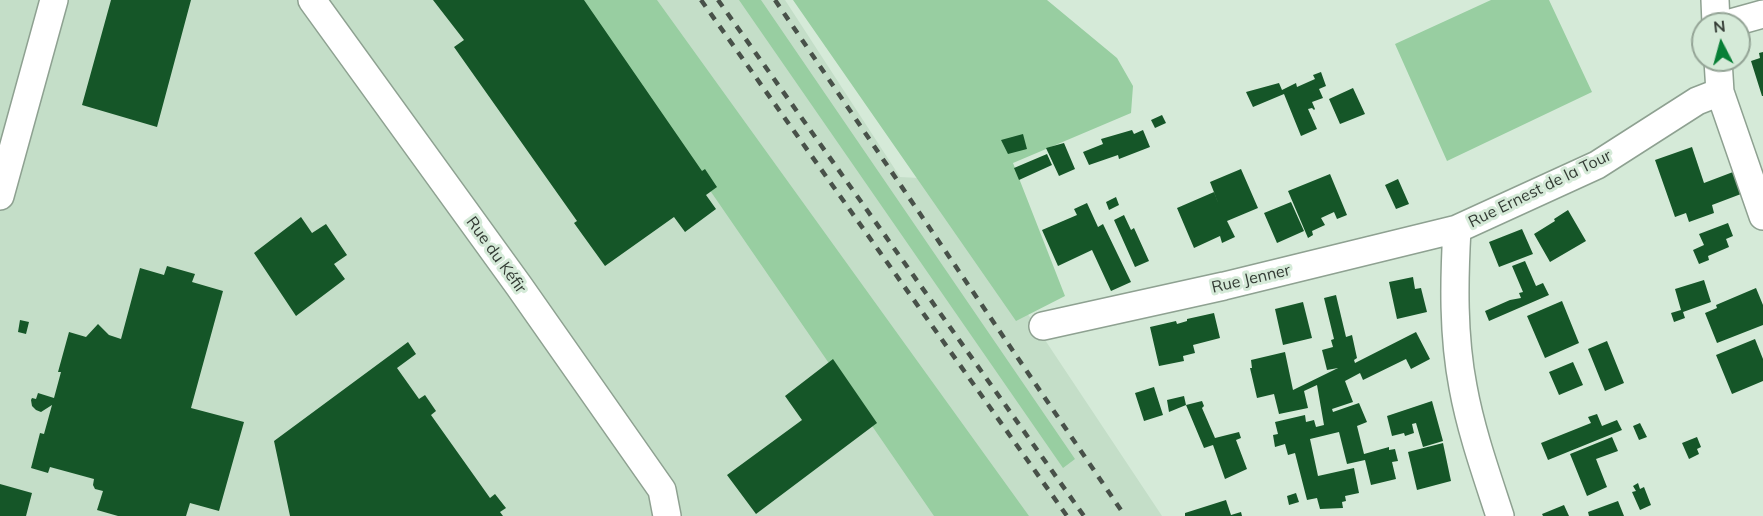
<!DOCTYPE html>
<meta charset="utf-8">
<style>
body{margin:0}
#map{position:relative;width:1763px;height:516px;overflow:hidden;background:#d5ead8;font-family:Mulish,sans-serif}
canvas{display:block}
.north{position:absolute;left:1691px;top:12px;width:60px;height:60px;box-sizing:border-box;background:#d5ead8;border:2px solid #94a496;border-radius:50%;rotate:354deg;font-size:16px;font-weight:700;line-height:24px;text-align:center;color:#333b34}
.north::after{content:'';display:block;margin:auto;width:21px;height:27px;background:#077f36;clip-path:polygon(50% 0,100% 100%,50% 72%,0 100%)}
</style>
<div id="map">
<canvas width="1763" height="516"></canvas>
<div class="north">N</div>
</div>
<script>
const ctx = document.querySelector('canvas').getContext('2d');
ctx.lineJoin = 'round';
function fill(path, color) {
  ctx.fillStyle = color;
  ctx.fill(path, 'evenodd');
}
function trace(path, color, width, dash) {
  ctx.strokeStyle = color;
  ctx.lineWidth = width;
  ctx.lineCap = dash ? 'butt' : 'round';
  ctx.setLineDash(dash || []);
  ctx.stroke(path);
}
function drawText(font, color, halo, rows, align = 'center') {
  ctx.font = font + ' Mulish,sans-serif';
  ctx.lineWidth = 6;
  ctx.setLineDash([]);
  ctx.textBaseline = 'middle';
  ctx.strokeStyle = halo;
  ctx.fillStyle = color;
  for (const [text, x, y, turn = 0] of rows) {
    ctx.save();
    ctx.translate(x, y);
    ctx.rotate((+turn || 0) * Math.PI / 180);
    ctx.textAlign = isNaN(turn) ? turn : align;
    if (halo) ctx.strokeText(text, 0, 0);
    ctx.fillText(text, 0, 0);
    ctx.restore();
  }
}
fill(new Path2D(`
 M0,0H785L900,177L938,179L1162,516H0Z`), '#c4dec8');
fill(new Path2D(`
 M579,0H657L1029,516H934Z
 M739,0H761L1075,459L1063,468Z
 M793,0H1047L1117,58L1133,86L1131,113L1013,163L1065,296L1016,321Z
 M1491,0H1549L1592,92L1447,161L1395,44Z`), '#98cea1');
fill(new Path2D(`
 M111,0H191L157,127L82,105Z
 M433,0H584L702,171L705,169L717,187L706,195L716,209L685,232L674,217L605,266L574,223L577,221L454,47L464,40Z
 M1763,52V96H1762L1751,61L1760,58L1759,53Z
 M1321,72L1326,86L1319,89L1323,98L1312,102L1315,109L1314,110L1312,108L1308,109L1317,129L1301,136L1284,94L1253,107L1246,92L1279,83L1282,90L1296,83L1297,87L1315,79L1313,75Z
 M1353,88L1365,114L1340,124L1329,99Z
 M1162,115L1166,123L1155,128L1151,120Z
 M1132,130L1134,134L1143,130L1150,147L1119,159L1118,155L1089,165L1083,152L1103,144L1101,139Z
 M1023,134L1027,149L1008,154L1001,140Z
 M1064,143L1075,169L1059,176L1046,148Z
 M1692,147L1704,183L1733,172L1741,194L1712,205L1714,213L1689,222L1686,213L1675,217L1655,160Z
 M1047,154L1052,165L1019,180L1014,168Z
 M1241,169L1258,208L1227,221L1235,237L1222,243L1220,236L1194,248L1177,208L1214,192L1219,205L1210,182Z
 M1330,174L1347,215L1337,219L1334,212L1321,218L1325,225L1312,231L1313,235L1308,238L1288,191Z
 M1398,179L1409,204L1396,209L1385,185Z
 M1116,197L1119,205L1109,210L1106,202Z
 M1291,202L1304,231L1277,243L1264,213Z
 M1087,203L1098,227L1103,224L1131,282L1111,291L1092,250L1058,266L1042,230L1077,215L1074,209Z
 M1568,210L1586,241L1550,262L1534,234L1555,221L1554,219Z
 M1124,215L1131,230L1134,228L1149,261L1135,267L1114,220Z
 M301,217L312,233L326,224L347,255L334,264L345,279L296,316L254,253Z
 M1728,223L1733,236L1726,239L1729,247L1708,256L1709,260L1699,264L1693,250L1704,245L1699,234Z
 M1522,229L1533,254L1499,267L1489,242Z
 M1525,261L1536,286L1543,283L1549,295L1489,321L1485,311L1510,300L1521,298L1519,293L1523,292L1512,266Z
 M167,266L195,274L192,282L223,291L191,408L244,422L219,511L190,503L186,516H118L97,510L103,491L95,489L93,485L94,479L50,467L48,473L31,468L40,433L44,434L52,405L41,412L36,410L32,406L31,400L32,398L36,399L38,393L54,398L61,372H58L69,332L86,337L98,324L109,335L121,339L140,268L164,275Z
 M1413,277L1415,289L1421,288L1427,312L1397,319L1389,282Z
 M1704,280L1711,302L1683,312L1685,318L1674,322L1671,313L1681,310L1675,289Z
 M1756,288L1763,305V325L1717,343L1705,313L1717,308L1716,305Z
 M1336,295L1346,337L1352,335L1357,358L1354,360L1355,363L1416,332L1430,359L1411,369L1406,359L1363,380L1360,373L1345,381L1353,402L1332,409L1333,412L1359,403L1367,422L1357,426L1364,454L1389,447V450L1395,449L1398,461L1392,462L1396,479L1371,485L1365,460L1347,464L1339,432L1310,439L1318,476L1354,468L1359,493L1345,496L1346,501L1342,502L1343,508L1320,509L1317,498L1307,500L1295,453L1288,455L1285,444L1275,447L1273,435L1278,434L1275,422L1305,415L1306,422L1314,420L1316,427L1324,425L1317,385L1304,391L1308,408L1279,414L1274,394L1257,398L1250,368H1252L1251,360L1285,352L1293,390L1338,368L1327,370L1322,350L1333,347L1331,340L1334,339L1324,298Z
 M1562,301L1579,343L1545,358L1527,316Z
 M1303,302L1312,338L1283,345L1275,309Z
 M1214,313L1220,338L1193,345L1195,353L1183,356L1184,361L1159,366L1150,327L1176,321L1177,324L1187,321V319Z
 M20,320L29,322L26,334L18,332Z
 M1755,339L1763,359V381L1732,394L1716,355Z
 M1607,341L1624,383L1605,391L1588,349Z
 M408,342L416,354L397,368L419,399L425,395L436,411L431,415L490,498L495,494L506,508L500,512L503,516H290L274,441Z
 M833,359L877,423L756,514L727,475L802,420L785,396Z
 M1573,362L1583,385L1559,395L1549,372Z
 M1154,387L1163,415L1144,421L1135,393Z
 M1184,396L1186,405L1169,412L1167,400Z
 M1202,401L1204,406L1202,408L1215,438L1239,432L1241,438L1236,440L1247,469L1225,479L1213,445L1204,448L1186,405Z
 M1432,401L1443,441L1423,447L1416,423L1412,424L1414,433L1405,436L1404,433L1392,436L1387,416Z
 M1597,414L1602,426L1617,420L1622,430L1548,460L1541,443L1591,423L1588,417Z
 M1640,423L1647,437L1639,440L1633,426Z
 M1612,437L1618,451L1596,459L1607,487L1587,496L1570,454Z
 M1697,437L1701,447L1697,449L1699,454L1689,459L1682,443Z
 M1443,443L1451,481L1417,490L1408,452Z
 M1638,483L1640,489L1644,487L1651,505L1640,510L1632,492L1636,491L1633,486Z
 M0,484L32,493L26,516H0Z
 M1296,493L1299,502L1289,505L1287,496Z
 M1226,500L1231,515L1241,512L1242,516H1185V513Z
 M1618,501L1624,516H1589L1588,512Z
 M1564,505L1569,516H1543L1542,514Z`), '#155628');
const street = new Path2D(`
 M312,0L519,286L662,490L667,516
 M1715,0L1716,24
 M1727,24L1763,14
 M1718,60L1720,92L1763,216
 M0,196L54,0
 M1043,326L1224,286L1457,229
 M1500,516C1486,473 1471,431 1463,387C1453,335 1454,281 1457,229L1597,165L1697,101L1720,92`);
trace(street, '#8ea191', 30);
trace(street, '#fff', 27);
trace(new Path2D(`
 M701,0L1067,516
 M718,0L1084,516
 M775,0L1125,516`), '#485149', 4.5, [8, 8]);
drawText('16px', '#333b34', '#d5ead8', [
 ["Rue Ernest de la Tour",1540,189,-26],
 ["Rue du Kéfir",496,255,54],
 ["Rue Jenner",1251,279,-13]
]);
</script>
